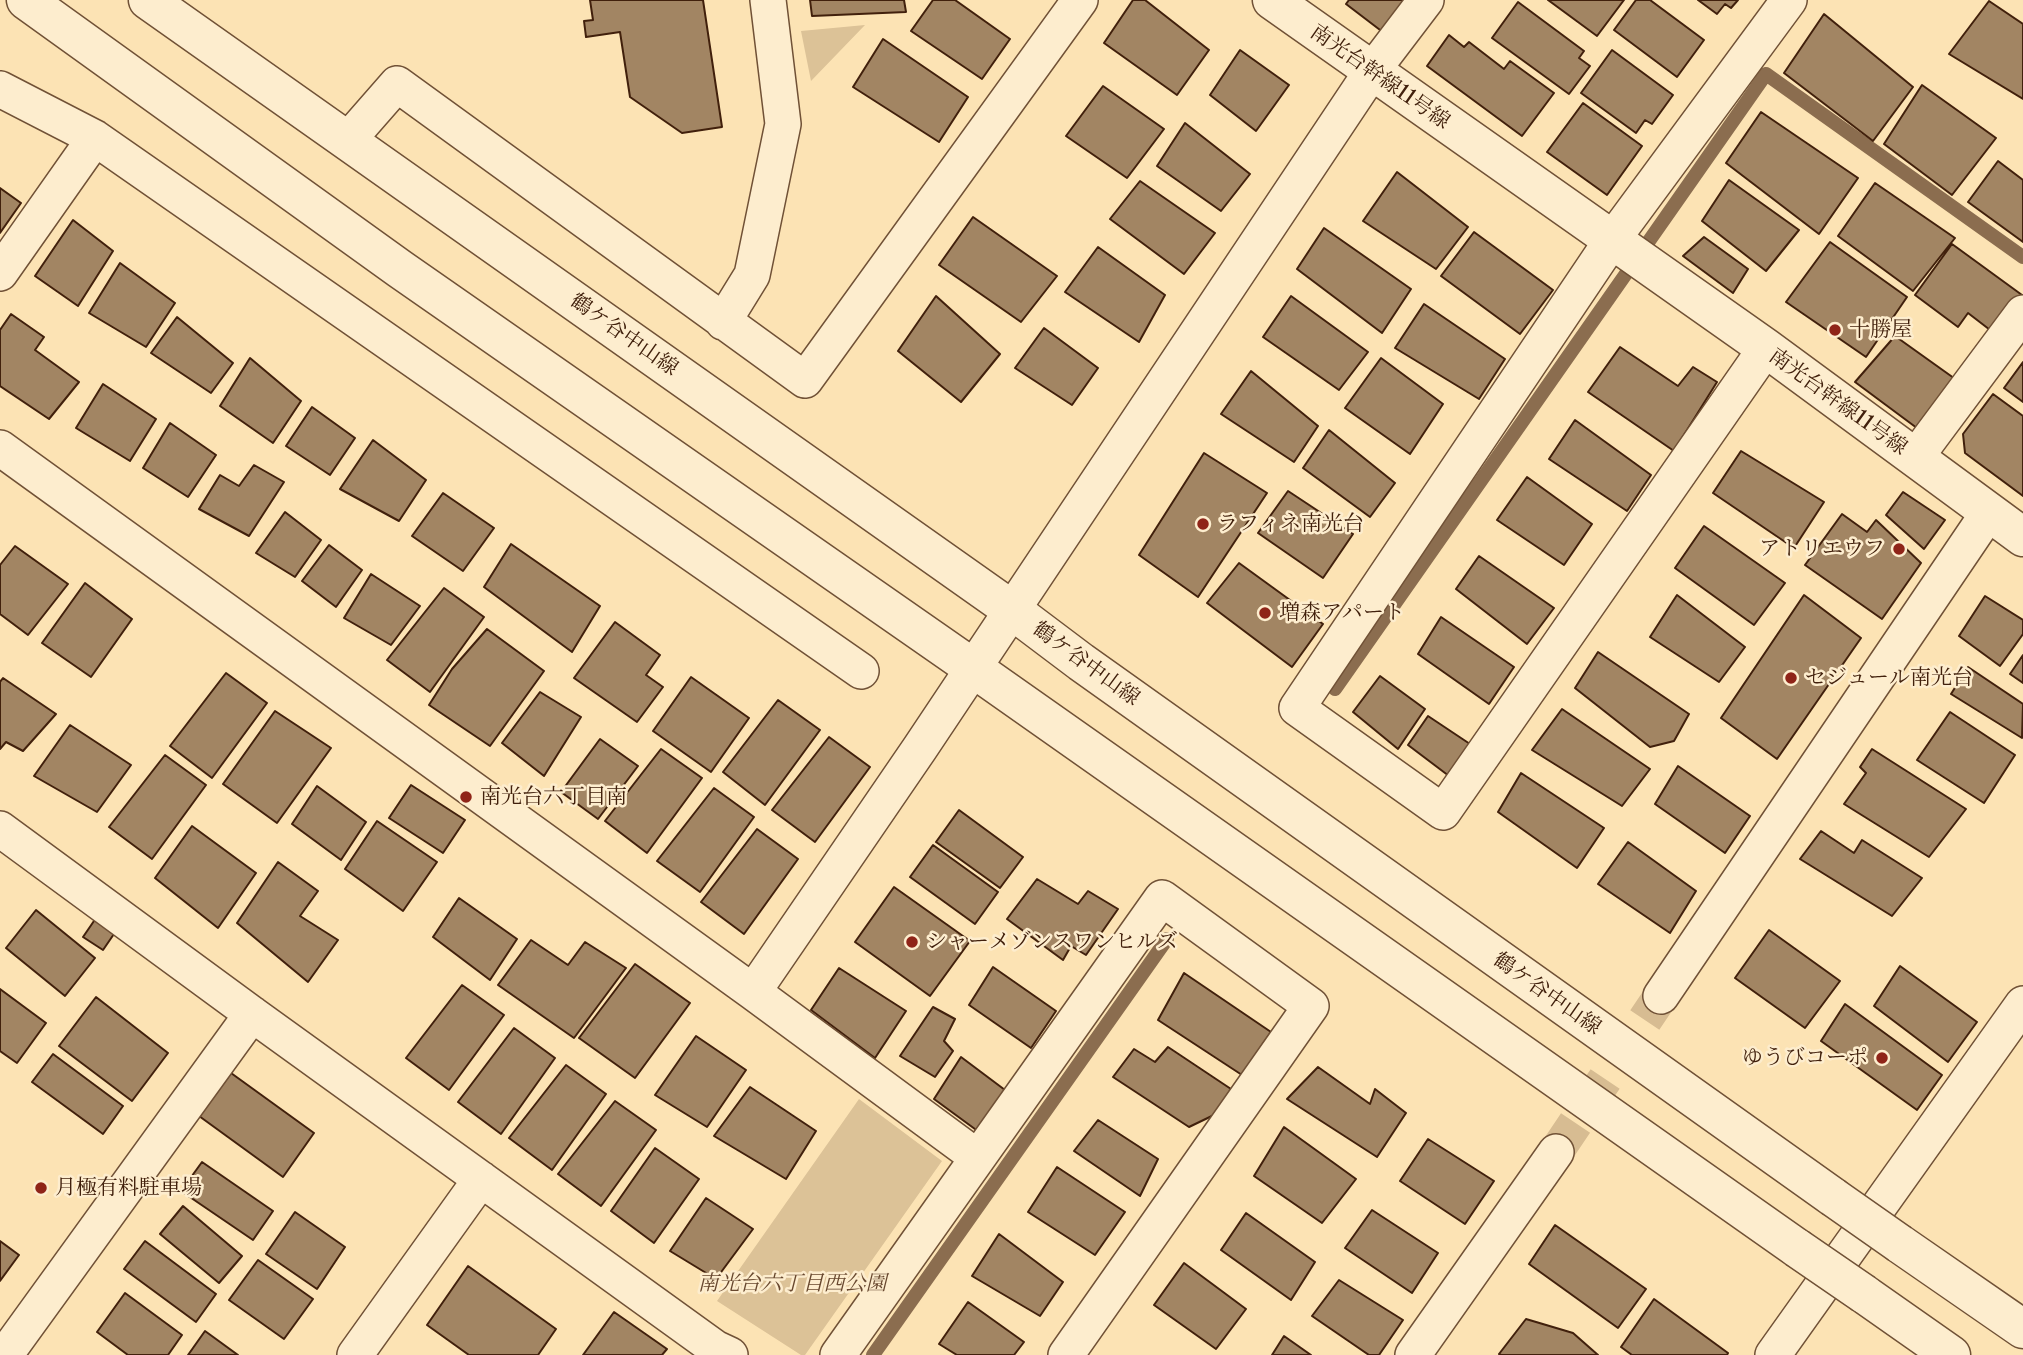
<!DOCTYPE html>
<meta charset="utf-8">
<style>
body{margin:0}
canvas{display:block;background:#fce3b4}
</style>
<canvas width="2023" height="1355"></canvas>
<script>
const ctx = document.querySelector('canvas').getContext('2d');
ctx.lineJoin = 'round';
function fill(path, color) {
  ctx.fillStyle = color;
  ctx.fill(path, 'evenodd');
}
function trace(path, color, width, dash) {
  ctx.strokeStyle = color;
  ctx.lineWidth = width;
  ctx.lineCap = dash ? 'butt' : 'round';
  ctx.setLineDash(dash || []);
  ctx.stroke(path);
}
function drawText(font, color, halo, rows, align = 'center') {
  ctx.font = font + ' "Libre Caslon Text","Noto Serif JP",serif';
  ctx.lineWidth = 5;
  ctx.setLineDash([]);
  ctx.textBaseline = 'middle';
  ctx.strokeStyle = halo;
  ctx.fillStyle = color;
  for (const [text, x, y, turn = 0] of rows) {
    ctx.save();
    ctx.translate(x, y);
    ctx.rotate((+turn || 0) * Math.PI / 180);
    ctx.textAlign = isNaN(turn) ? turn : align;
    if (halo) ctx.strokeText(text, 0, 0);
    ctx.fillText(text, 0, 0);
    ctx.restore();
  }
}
fill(new Path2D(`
 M865,25L811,81L801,31Z
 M859,1099L942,1161L805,1355H801L717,1301Z`), '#dcc297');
trace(new Path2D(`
 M1335,689L1766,74L2023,257
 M873,1355L1167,939`), '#8b6d4f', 14);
const building = new Path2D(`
 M590,0H703L722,127L682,133L630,97L620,32L586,37L584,21L593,20Z
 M810,0H904L906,12L812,16Z
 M933,0H955L1010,39L982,79L911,31Z
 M1133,0H1145L1209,50L1177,95L1104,43Z
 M1349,0H1423L1384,33L1346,4Z
 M1548,0H1624L1597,36Z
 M1636,0H1650L1704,40L1677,77L1614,30Z
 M1698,0H1738L1731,8L1725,4L1717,14Z
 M1989,1L2023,24V99L1949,54Z
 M1518,2L1584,51L1579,58L1590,66L1569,94L1492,38Z
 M1824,14L1913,87L1873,141L1784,73Z
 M1449,35L1464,47L1469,42L1504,69L1510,61L1554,93L1522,136L1427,66Z
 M883,39L968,97L939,142L853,87Z
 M1240,50L1289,85L1256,131L1210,95Z
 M1612,50L1673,95L1652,124L1645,120L1636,133L1581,93Z
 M1922,85L1996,138L1952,195L1884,144Z
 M1103,86L1164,129L1127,178L1066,136Z
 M1583,103L1642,146L1607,195L1547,152Z
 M1761,112L1858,178L1819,234L1726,163Z
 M1185,123L1250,174L1221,211L1157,166Z
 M1998,161L2023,180V242L1968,202Z
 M1397,172L1468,227L1436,269L1363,221Z
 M1729,180L1799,230L1766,271L1702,221Z
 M1140,181L1215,233L1184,274L1110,219Z
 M1875,183L1955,238L1913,291L1838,236Z
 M0,188L21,203L0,233Z
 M973,217L1057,276L1021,322L939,265Z
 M73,220L113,251L78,306L35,276Z
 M1324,228L1411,289L1382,333L1297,269Z
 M1474,232L1553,290L1520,334L1441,276Z
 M1704,237L1748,269L1733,293L1683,256Z
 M1830,242L1907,297L1866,357L1786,302Z
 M1952,244L2022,295L1994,333L1968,313L1958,327L1915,295Z
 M1098,247L1165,295L1139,342L1065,292Z
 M120,263L175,303L146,347L89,313Z
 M936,296L1000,354L961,402L898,351Z
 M1291,296L1368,352L1339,390L1263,337Z
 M1424,304L1505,359L1479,399L1395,348Z
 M11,314L44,337L35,350L79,382L49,419L0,386V330Z
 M177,317L233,363L211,393L151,353Z
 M1044,328L1098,368L1072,405L1015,368Z
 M1895,336L1972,391L1933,440L1855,382Z
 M1620,347L1678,386L1693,367L1717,382L1674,451L1588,392Z
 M250,358L301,401L273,443L220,406Z
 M1381,358L1443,404L1410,454L1345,408Z
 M2023,362V402L2004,388Z
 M1251,371L1318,426L1294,462L1221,414Z
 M103,384L156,419L130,461L76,428Z
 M1993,394L2023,416V496L1965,453L1963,434Z
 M312,407L355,438L330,475L286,446Z
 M1575,420L1651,475L1627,511L1549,459Z
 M170,423L216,455L188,497L143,468Z
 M1329,430L1395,483L1370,517L1303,468Z
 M373,440L426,480L399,521L340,489Z
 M1741,451L1824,502L1794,548L1713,493Z
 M1204,453L1267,493L1198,597L1139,555Z
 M254,465L284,482L249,536L199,509L220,475L239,486Z
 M1527,477L1592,524L1564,565L1497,520Z
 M1288,491L1353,534L1323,578L1258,533Z
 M1903,492L1945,520L1924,549L1886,515Z
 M443,493L494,528L463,571L412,536Z
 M285,512L321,540L295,577L256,553Z
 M1842,514L1867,532L1876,520L1921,563L1882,619L1805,565Z
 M1704,526L1785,583L1754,625L1675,568Z
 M511,544L600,606L572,652L484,587Z
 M329,545L362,570L336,607L302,581Z
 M15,546L68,584L28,635L0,614V565Z
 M1479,556L1554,608L1527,644L1456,589Z
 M1239,563L1323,624L1292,667L1207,603Z
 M371,574L420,606L391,645L344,618Z
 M85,583L132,619L91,677L42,643Z
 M444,588L484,617L430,692L387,660Z
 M1677,595L1745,647L1719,682L1650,637Z
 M1804,595L1861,638L1777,759L1721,718Z
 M1985,596L2023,620V634L2000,666L1959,636Z
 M1441,617L1514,667L1489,704L1418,654Z
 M615,622L660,655L646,675L663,687L637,722L574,678Z
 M487,629L544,671L490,746L429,705L452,669Z
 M1598,652L1689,714L1674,741L1650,747L1575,688Z
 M2023,655V683L2010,674Z
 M1968,667L2023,704L2022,738L1951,694Z
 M226,673L267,703L212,778L170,746Z
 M1380,676L1425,709L1398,749L1353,712Z
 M691,677L749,718L711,772L653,731Z
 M3,678L56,714L23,751L6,742L0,749V682Z
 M540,692L581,717L544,776L502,743Z
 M778,700L820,730L765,805L723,772Z
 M1562,709L1650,769L1622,806L1532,750Z
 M275,711L331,748L277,823L223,784Z
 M1950,712L2015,755L1984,803L1917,760Z
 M1428,716L1470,744L1449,776L1408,745Z
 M70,725L131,765L97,812L34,776Z
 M829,737L870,767L815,842L772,810Z
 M600,739L638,766L598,819L561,792Z
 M661,749L702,778L647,853L605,821Z
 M1872,749L1966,809L1929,857L1844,804L1866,773L1860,767Z
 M165,755L206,785L152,859L109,827Z
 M1678,766L1750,816L1725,853L1655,804Z
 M1521,773L1604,828L1577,868L1498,812Z
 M411,785L465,820L443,853L389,818Z
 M317,786L366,822L341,860L292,824Z
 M714,788L754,817L700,892L657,861Z
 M959,810L1023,857L1000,888L936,842Z
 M377,821L437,862L403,911L345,869Z
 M192,826L256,873L218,928L155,878Z
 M757,829L798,859L744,934L701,902Z
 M1821,831L1854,853L1862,840L1922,878L1892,916L1800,859Z
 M1628,842L1696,891L1670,933L1598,884Z
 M933,845L998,892L975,924L910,877Z
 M278,862L318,891L300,916L338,940L308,982L237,923Z
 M1037,879L1078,904L1088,891L1118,909L1086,955L1071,946L1063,960L1007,919Z
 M894,887L970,941L930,996L855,942Z
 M459,898L517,939L490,980L433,937Z
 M36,910L95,958L65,996L6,948Z
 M96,918L116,931L103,950L83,937Z
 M1769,930L1840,981L1805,1028L1735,978Z
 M531,940L568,965L585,942L626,968L574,1038L498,985Z
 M635,964L690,1003L635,1078L579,1038Z
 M1900,966L1977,1022L1948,1062L1874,1006Z
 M993,967L1056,1011L1031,1048L969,1005Z
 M839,968L906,1011L875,1058L811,1010Z
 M1184,973L1271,1032L1242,1075L1158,1020Z
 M462,985L504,1015L449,1090L406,1058Z
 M0,989L46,1023L17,1063L0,1051Z
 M96,997L168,1053L132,1101L59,1046Z
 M1845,1004L1942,1075L1917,1110L1821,1041Z
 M933,1007L955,1019L944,1041L953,1051L935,1077L900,1056Z
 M514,1028L555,1058L501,1134L458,1102Z
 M696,1036L746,1070L707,1127L655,1095Z
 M1168,1047L1231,1089L1216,1114L1189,1127L1113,1077L1134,1049L1155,1062Z
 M53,1054L123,1106L103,1134L32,1082Z
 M961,1057L1005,1090L979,1132L934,1099Z
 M566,1065L606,1094L552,1170L509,1138Z
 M1318,1067L1370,1104L1375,1089L1406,1113L1377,1157L1287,1099Z
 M231,1073L314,1133L283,1177L199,1116Z
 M750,1087L816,1131L786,1179L714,1136Z
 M615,1101L656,1130L601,1206L558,1174Z
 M1098,1120L1158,1159L1140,1196L1074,1151Z
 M1284,1127L1356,1179L1322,1223L1254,1176Z
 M1428,1139L1494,1181L1465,1224L1400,1181Z
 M655,1148L699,1179L654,1243L611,1211Z
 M202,1162L273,1211L253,1240L181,1191Z
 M1057,1167L1125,1212L1095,1255L1028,1212Z
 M706,1198L753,1229L716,1279L670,1251Z
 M183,1206L242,1256L219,1283L160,1234Z
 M1372,1210L1438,1253L1412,1293L1345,1248Z
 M295,1212L345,1247L317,1289L266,1254Z
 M1246,1213L1315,1262L1291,1300L1221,1250Z
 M1555,1225L1646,1289L1618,1328L1529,1264Z
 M999,1234L1063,1282L1040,1316L972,1276Z
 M0,1241L19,1255L0,1281Z
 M145,1241L216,1294L196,1322L124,1269Z
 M258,1260L313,1299L284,1339L229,1300Z
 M1184,1263L1246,1309L1216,1349L1154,1305Z
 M468,1266L556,1329L538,1355H469L427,1325Z
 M1339,1280L1403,1320L1379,1355H1369L1312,1316Z
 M125,1293L182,1335L168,1355H128L97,1332Z
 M1654,1299L1728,1353L1727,1355H1632L1621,1347Z
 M968,1302L1024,1342L1014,1355H957L939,1344Z
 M614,1312L667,1349L662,1355H583Z
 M1526,1319L1573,1333L1598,1355H1501L1499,1354Z
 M205,1331L238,1355H188Z
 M1284,1336L1311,1355H1272Z`);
fill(building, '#a28563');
trace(building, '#41200c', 2);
trace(new Path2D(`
 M1556,1152L1661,996`), '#d7bc92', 35, [35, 18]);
const minor = new Path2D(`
 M0,89L95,138L861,671
 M348,140L397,84L805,380L1080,0
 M0,273L95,138
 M723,322L752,275L783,124L768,0
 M1766,348L1443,812L1297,708L1612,240L1789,0
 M0,448L753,992L977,1157
 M1915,458L2023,313
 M0,829L252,1014L715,1348L730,1355
 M753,992L920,748L1372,71L1426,0
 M1661,996L1989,512
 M5,1355L252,1014
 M355,1355L481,1179
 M838,1355L1162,898L1311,1006L1066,1355
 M1413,1355L1556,1152
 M1773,1355L2023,1004`);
const tertiary = new Path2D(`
 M26,0L400,269L973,668L1797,1248
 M148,0L1012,610L1081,662L1833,1197
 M1272,0L1766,348L2023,537
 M1900,1244L2023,1329
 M1864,1294L1951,1355`);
trace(minor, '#705136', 38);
trace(tertiary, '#705136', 41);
trace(minor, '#fdedce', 35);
trace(tertiary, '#fdedce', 38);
const tertiaryBridge = new Path2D(`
 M1833,1197L1900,1244
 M1797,1248L1864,1294`);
trace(tertiaryBridge, '#705136', 41, []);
trace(tertiaryBridge, '#fdedce', 38);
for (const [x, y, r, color] of [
 [1835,330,7,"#8f2418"],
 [1203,524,7,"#8f2418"],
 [1899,549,7,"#8f2418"],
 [1265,613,7,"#8f2418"],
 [1791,678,7,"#8f2418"],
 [466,797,7,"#8f2418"],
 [912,942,7,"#8f2418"],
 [1882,1058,7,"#8f2418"],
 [41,1188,7,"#8f2418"]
]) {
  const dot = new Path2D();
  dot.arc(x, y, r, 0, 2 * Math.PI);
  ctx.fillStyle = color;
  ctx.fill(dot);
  trace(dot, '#fdedce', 2.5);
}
drawText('21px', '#41200c', '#fdedce', [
 ["南光台幹線11号線",1380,77,35],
 ["鶴ケ谷中山線",624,335,35],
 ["南光台幹線11号線",1838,402,36],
 ["鶴ケ谷中山線",1086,664,36],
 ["鶴ケ谷中山線",1547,994,35]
]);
drawText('21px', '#41200c', '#fdedce', [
 ["十勝屋",1849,330],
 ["ラフィネ南光台",1217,524],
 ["アトリエウフ",1885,549,"right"],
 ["増森アパート",1279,613],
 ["セジュール南光台",1805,678],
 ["南光台六丁目南",480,797],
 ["シャーメゾンスワンヒルズ",926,942],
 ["ゆうびコーポ",1868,1058,"right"],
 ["月極有料駐車場",55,1188]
], 'left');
drawText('italic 21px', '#68482f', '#fdedce', [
 ["南光台六丁目西公園",792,1284]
]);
</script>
